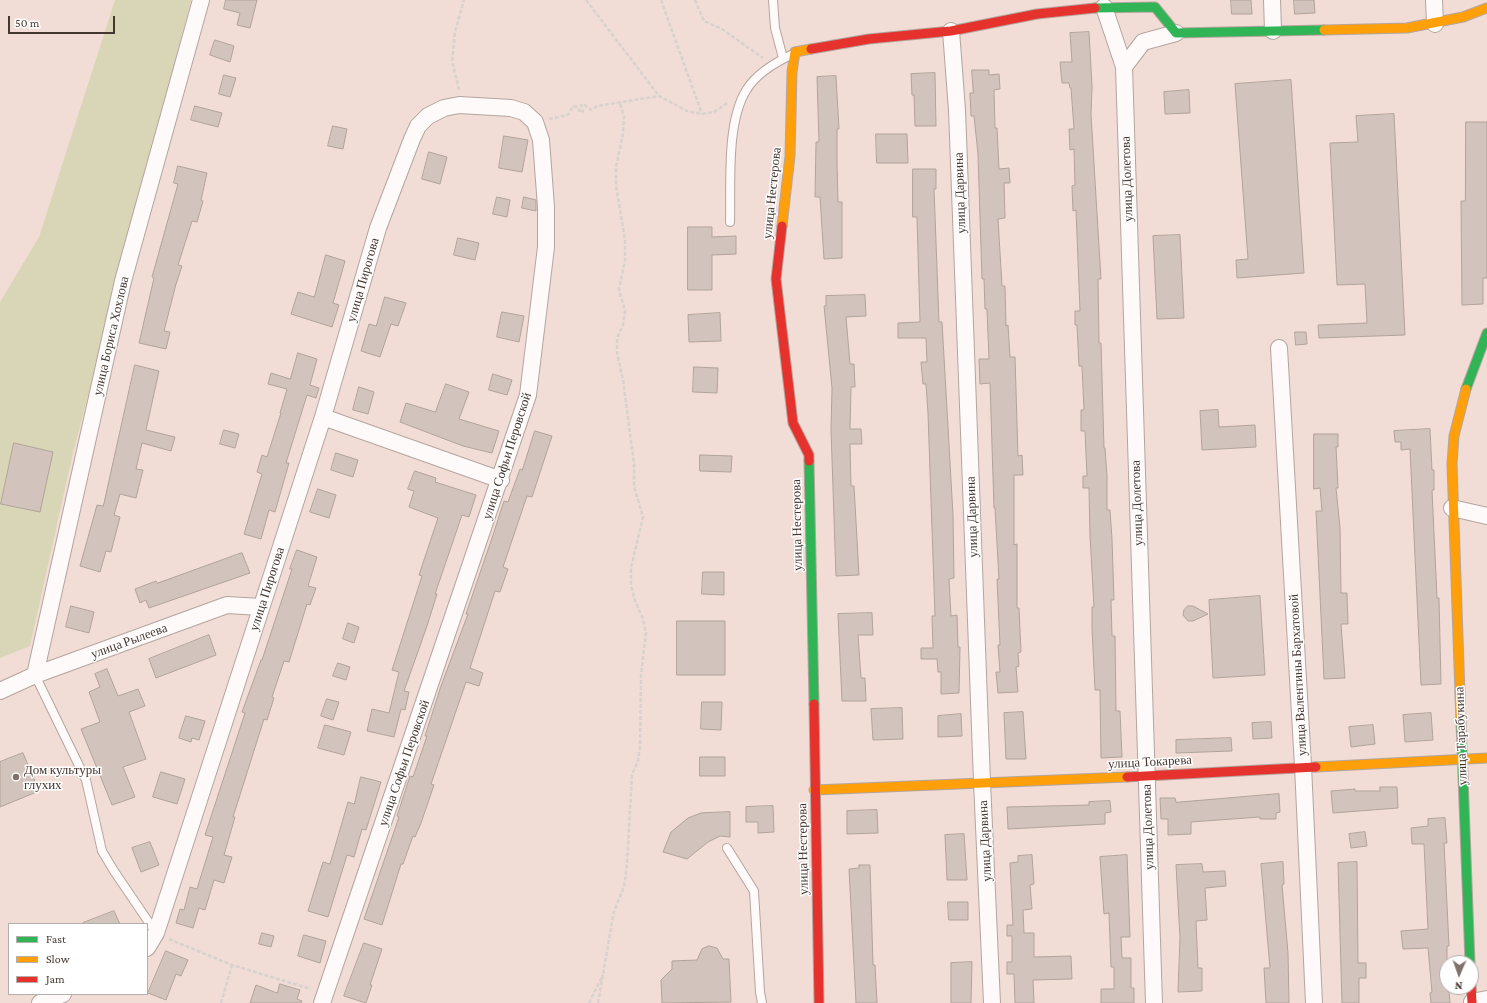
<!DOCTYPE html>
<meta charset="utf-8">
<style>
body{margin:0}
#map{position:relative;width:1487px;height:1003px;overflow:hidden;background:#f1ddd5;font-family:"Crimson Pro",serif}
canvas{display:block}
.legend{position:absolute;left:8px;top:923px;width:140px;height:72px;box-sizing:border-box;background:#fff;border:1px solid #b5afac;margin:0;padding:5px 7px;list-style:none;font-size:12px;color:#453730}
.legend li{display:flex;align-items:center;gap:8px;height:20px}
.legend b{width:20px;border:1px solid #b5afac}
.north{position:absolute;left:1439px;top:955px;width:40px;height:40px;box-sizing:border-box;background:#fff;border:1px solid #b5afac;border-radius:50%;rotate:182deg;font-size:11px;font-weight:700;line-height:16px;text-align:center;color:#453730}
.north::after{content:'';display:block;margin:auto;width:14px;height:18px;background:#81716a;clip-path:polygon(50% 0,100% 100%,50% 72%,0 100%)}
.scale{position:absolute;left:8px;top:16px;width:107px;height:18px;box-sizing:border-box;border:2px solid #453730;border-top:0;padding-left:5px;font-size:12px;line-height:14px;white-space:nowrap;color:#453730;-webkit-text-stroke:3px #fff;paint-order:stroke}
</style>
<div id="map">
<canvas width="1487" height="1003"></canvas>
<ul class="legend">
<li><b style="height:5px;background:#30b455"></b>Fast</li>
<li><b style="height:5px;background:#ff9f0a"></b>Slow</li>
<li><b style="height:5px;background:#e5322d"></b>Jam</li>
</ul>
<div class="north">N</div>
<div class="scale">50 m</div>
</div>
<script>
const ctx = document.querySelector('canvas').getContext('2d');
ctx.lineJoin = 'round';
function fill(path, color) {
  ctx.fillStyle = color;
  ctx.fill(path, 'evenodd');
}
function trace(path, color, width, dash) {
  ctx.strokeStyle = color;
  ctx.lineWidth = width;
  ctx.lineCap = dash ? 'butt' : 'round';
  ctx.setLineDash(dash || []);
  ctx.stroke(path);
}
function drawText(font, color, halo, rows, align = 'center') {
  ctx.font = font + ' "Crimson Pro",serif';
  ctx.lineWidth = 3;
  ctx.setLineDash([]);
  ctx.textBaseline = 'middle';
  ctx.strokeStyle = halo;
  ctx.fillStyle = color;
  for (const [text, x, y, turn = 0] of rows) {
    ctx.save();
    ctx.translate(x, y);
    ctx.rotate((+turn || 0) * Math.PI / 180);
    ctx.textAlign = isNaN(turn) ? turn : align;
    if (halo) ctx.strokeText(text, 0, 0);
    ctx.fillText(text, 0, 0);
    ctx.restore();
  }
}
fill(new Path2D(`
 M115,0H191L72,457L30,646L0,658V302L39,237Z`), '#d9d5b7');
const building = new Path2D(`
 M226,0H257L250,28L237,25L240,13L224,9Z
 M1231,0H1251L1252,14H1232Z
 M1294,0H1314L1315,13L1295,14Z
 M1089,32L1092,86L1091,115L1101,279H1098L1099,343H1101L1104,448H1105L1107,476V510H1110L1112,539L1114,600H1111L1112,636H1115L1116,711H1120L1122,757L1101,758L1100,690H1095L1092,628V607H1094L1090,536L1089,488H1083V476H1087L1085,431H1081V410H1084L1082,366H1079L1077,325H1075V311H1080L1076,210L1073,211L1072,186L1075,185L1074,149L1070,150L1069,129H1074L1071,88H1070L1069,83H1062L1060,62H1072L1070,33Z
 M215,40L234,46L230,62L210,55Z
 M972,70H989V75L999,74L1000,89L994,90L995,128H997L999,169L1009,168L1010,183H1004L1005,218L998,219L1002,286H1005L1006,326L1008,325L1010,357H1015L1018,456L1022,455L1023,475H1014V545L1017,544V608H1019L1021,652L1018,653L1019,666L1016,667L1018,692L998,693L996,672H1000L998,645H1000L997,579H999L995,508H994L990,383L980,384L979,359H989L987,309H985L984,279H982L978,154L974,116H971L970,93H973Z
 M935,73L936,126H915L914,95H912L911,74Z
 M224,75L236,78L230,97L219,94Z
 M836,76L839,129H837V164L838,202H842V258L824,259L820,197H815L816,142H819L817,77Z
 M1291,80L1304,273L1237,278L1236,260L1248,259L1235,84Z
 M1189,90L1190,113L1165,114L1164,92Z
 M195,106L222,113L218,127L191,120Z
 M1394,114L1405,335L1319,338L1318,325L1367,323L1365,284L1337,285L1330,143L1358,142L1356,116Z
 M1466,122H1487V278H1483V304L1462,305L1461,201H1465Z
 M333,126L347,129L343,149L328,146Z
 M876,134H907L908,163H877Z
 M504,136L528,140L522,172L499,168Z
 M429,152L447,157L440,184L422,179Z
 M178,166L207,173L201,200L203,201L197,222L192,221L178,265L182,266L176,284L164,331L170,332L166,349L139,343L154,278L152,277L178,184L174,183Z
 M913,169H936V189H934L939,322H942L953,515L954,578L949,579L951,616L957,615L958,647H960L959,693L941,694V672H938L937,659H921V648H933L932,616H935L928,413L926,384H923L921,362H927L926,338H898V323L920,322L917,217H913Z
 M497,197L510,200L507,217L493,214Z
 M524,197L536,200V211L522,208Z
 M688,227H712V237L736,236V254L712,255V290H688Z
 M1180,235L1184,318L1157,319L1153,236Z
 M458,238L479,243L475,260L454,255Z
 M326,255L345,261L333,303L339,305L332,327L291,314L298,292L314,297Z
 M865,295L866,316L846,317L850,364H854L855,387H851L850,429H861L862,444H850L851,486H854L859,575L836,576L831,430L832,388L824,306H826V296Z
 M385,297L406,303L398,326L391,324L380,357L361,351L369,324L376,326Z
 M502,312L524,316L519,342L497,337Z
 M720,313L721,341L689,342L688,315Z
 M1295,332H1306L1307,344L1296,345Z
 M298,353L317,359L310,385L319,388L316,398L307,395L286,463H289L275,512L269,510L261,539L244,534L262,474L257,472L262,455L267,457L281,413H280L287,389L268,384L271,373L290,379Z
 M135,365L159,371L146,430L175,437L171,451L142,443L136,469L143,470L136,498L120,494L114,515L120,517L111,552L106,551L100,572L80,566L97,505L103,506Z
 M694,367L718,368L717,393L693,392Z
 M493,374L512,380L507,395L489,390Z
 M446,384L469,392L459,419L499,431L492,453L463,446L400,422L406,403L435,412Z
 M359,387L374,392L368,414L353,410Z
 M1218,410L1219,427L1255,425L1256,447L1202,450L1200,411Z
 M1430,429L1432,470H1434V490H1432L1437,598H1439L1441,684L1421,685L1410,449L1401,450V442H1395L1394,431Z
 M224,430L239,434L235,448L220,444Z
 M535,431L552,436L532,497L527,496L503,567L508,569L500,592L495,591L470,668L483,673L479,686L466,682L431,784L434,785L421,823L415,837L413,836L403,864H401L382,925L364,919L399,817L397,816L410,776L413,777L427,736H425L441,686L468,614H466L493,535L504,501L508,502L520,469L522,470Z
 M1314,434H1338V447H1336L1338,488H1336L1340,528L1341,593H1347L1348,624H1341L1345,678L1324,679L1316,511H1322L1320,488L1314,489Z
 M14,443L53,452L40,512L1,504Z
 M336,453L358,460L353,477L331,470Z
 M700,455L732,456L731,472L700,471Z
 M415,471L436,478L435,482L476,495L469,517L462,515L435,594H437L427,626L404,691L409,692L405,710L401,709L394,737L367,731L372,709L389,713L399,672L392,670L422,576L419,575L438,518L409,507L414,491L408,489Z
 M318,489L336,495L329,518L310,512Z
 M297,550L317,557L308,586L316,588L310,605L307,604L289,662L284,661L272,697L274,698L267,720L264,719L233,817H235L224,855L232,857L224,883L214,880L205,910L199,908L193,928L176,923L180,909L184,910L190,887L197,889L213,837L205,835L245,713L242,712L261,660H262L292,569H290Z
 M242,553L250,573L149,608L146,600L140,603L135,589L156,581L157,583Z
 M703,572H724V595L702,594Z
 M1260,596L1265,675L1213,678L1209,600Z
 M71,606L94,612L89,633L66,627Z
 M1188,606H1193L1208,614L1193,621H1188L1183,615L1184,610Z
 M872,613L873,635H858L861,678H865L866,701H842L838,614Z
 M677,621H725V675H677Z
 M348,623L359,627L354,643L343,639Z
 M209,635L216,655L156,678L149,659Z
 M338,663L350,667L346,680L333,676Z
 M107,669L118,696L138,689L145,706L129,712L146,759L123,767L135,797L112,805L81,729L100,722L89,692L100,687L95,674Z
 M327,699L339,702L333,720L321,716Z
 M702,702H722L721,730L701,729Z
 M902,708L903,739L873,740L871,709Z
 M1023,712L1026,759H1006L1004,713Z
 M1431,713L1433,740L1405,742L1403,715Z
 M961,714L962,736L938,737V716Z
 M186,716L205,721L199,740L192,738L191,742L179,738Z
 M1271,722L1272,738L1253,739L1252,723Z
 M325,725L351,732L344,755L318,748Z
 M1373,725L1375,744L1351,747L1349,727Z
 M1231,738L1232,751L1176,753V740Z
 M23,753L39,791L0,807V762Z
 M700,757H725V776H700Z
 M161,772L185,779L177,804L153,797Z
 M361,777L381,782L366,830L362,829L354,857L347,855L328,917L308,911L323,862L330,864L348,802L354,804Z
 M1380,787H1397L1398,808L1333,813L1331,791L1355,789V791H1380Z
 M1279,794L1280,812L1276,813V819H1260V817L1191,822V834L1168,835V819H1161L1160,798H1175L1176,802Z
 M1110,801L1111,812L1105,813V824L1008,829L1007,807L1089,805V802Z
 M773,806L774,832L758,833V822H746V807Z
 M877,810L878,833L847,834V811Z
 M730,812V837L720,836L708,842L687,859L663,852L671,832L688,818L701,813Z
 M1445,818L1447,843H1444L1449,946H1447V991H1449L1450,1003H1431L1430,993L1432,992L1428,948L1403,949L1401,931L1428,929L1424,844H1412L1411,828L1428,826V819Z
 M1365,832L1367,846L1351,848L1349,834Z
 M964,834L967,880H947L945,835Z
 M150,842L159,865L141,872L132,848Z
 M1032,855L1034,884L1030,885L1032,909L1023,910L1024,933H1034V957L1071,956L1072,979L1033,980L1034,1003H1015L1014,974H1007V962H1012V936H1007V925H1013L1010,863L1018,862V856Z
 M1127,855L1130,937H1121L1122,958H1131V988H1134V1003H1101V989H1114V967H1111L1109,913L1104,914L1100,857Z
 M1283,862L1284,884L1282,885L1288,953L1289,1003H1266L1264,968H1270L1261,864Z
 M1357,862L1358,963H1366V978H1359V1003H1342L1338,863Z
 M1202,864L1203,872L1225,871L1226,886L1205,888L1207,920L1196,921L1198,968H1202V991L1178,992L1180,938L1176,865Z
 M859,865H870L873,965H875L877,1003H856L849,869L859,868Z
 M948,902H968V920H949Z
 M114,911L120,924H83V923Z
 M262,933L274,936L271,947L259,944Z
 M304,935L326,941L320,963L298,956Z
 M364,943L382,949L370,985H372L366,1003L344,996Z
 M709,946L717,948L723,959H729L731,1002L662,1003L661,980L672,969V961L697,960L702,949Z
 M166,951L188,960L181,976L176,974L166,1000L148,993Z
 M972,962L971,1003H951V963Z
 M280,984L300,990L297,999L302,1001L301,1003H250L256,985L277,993Z`);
fill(building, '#d2c4bc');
trace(building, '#b1a39a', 1);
const lane = new Path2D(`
 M773,0L775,28L783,58
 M730,222C731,184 726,121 747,89C757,73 776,62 793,54
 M35,675L86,780L102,851L114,871L156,933
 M727,848L754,891L760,992L762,1003`);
const street = new Path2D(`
 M1272,0L1273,31
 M1434,0L1435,24
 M1104,7L1124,67L1154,1003
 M951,31L957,110L982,782L992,1003
 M1124,67L1143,42L1176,33
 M1279,348L1303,766L1314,1003
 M323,417L501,480
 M1452,508L1487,516
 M35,675L123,281L201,0
 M0,691L35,675L227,605L261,607
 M147,948L156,933L323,417L378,228L412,139L418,126L428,116L444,108L459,105L511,108L524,112L535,122L541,140L546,207V247L528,395L322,1003
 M1472,1002L1487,999
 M40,1003L63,994`);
const fast = new Path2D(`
 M1095,8L1155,7L1176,33L1324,30
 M1466,389L1487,333
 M809,461L814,704
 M1461,723L1470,963`);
const slow = new Path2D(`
 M1324,30L1407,28L1463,17L1487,8
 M782,226L790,156L792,72L795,52L811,49
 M1461,723L1452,464L1454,436L1466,389
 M1316,767L1487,758
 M814,790L1127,777`);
const jam = new Path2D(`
 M811,49L869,39L951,31L1037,14L1095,8
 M782,226L776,279L793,423L809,455V461
 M814,704L819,1003
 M1127,777L1316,767
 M1471,984L1472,1003`);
trace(lane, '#b4a59f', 10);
trace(street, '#b4a59f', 18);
trace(fast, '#b4a59f', 11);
trace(slow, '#b4a59f', 11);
trace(jam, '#b4a59f', 11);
trace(new Path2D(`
 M586,0L659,96
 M661,0L702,114
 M695,0L704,21L722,29L763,58
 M459,90L452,61L455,32L464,0
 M549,119L568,115L573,106L577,107L581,113L583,112L581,105L583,104L591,110L597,106L659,96L687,111L702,114L714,112L729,102
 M169,939L232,965L311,989
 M221,1003L232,965
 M589,1003L603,975
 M598,1003L614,911L624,887L627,864L632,775L638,760L640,747L641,675L646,633L643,619L635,601L631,585V568L643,517L634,486V464L623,380L617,353V338L623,325L625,311L619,289L625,261V240L616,186V167L623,134L624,116L619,101`), '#d8d2cf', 2.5, [4, 2]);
trace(lane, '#fdfaf9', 8);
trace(street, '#fdfaf9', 16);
trace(fast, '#30b455', 9);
trace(slow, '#ff9f0a', 9);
trace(jam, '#e5322d', 9);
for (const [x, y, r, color] of [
 [16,777,4,"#81716a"]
]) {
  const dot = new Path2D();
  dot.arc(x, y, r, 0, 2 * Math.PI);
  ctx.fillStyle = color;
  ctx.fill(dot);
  trace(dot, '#fff', 1.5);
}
drawText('13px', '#453730', '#fff', [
 ["улица Долетова",1127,179,-92],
 ["улица Нестерова",772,193,-84],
 ["улица Дарвина",960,193,-92],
 ["улица Пирогова",363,280,-74],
 ["улица Бориса Хохлова",111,336,-77],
 ["улица Софьи Перовской",507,456,-72],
 ["улица Долетова",1137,503,-92],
 ["улица Дарвина",972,517,-92],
 ["улица Нестерова",797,525,-91],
 ["улица Пирогова",267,589,-72],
 ["улица Рылеева",129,641,-20],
 ["улица Валентины Бархатовой",1298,675,-93],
 ["улица Тарабукина",1461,736,-92],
 ["улица Токарева",1150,762,-3],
 ["улица Софьи Перовской",404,763,-71],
 ["улица Долетова",1148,827,-92],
 ["улица Дарвина",985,841,-93],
 ["улица Нестерова",803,849,-91]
]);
drawText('13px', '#453730', '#fff', [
 ["Дом культуры",24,770],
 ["глухих",24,785]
], 'left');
</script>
